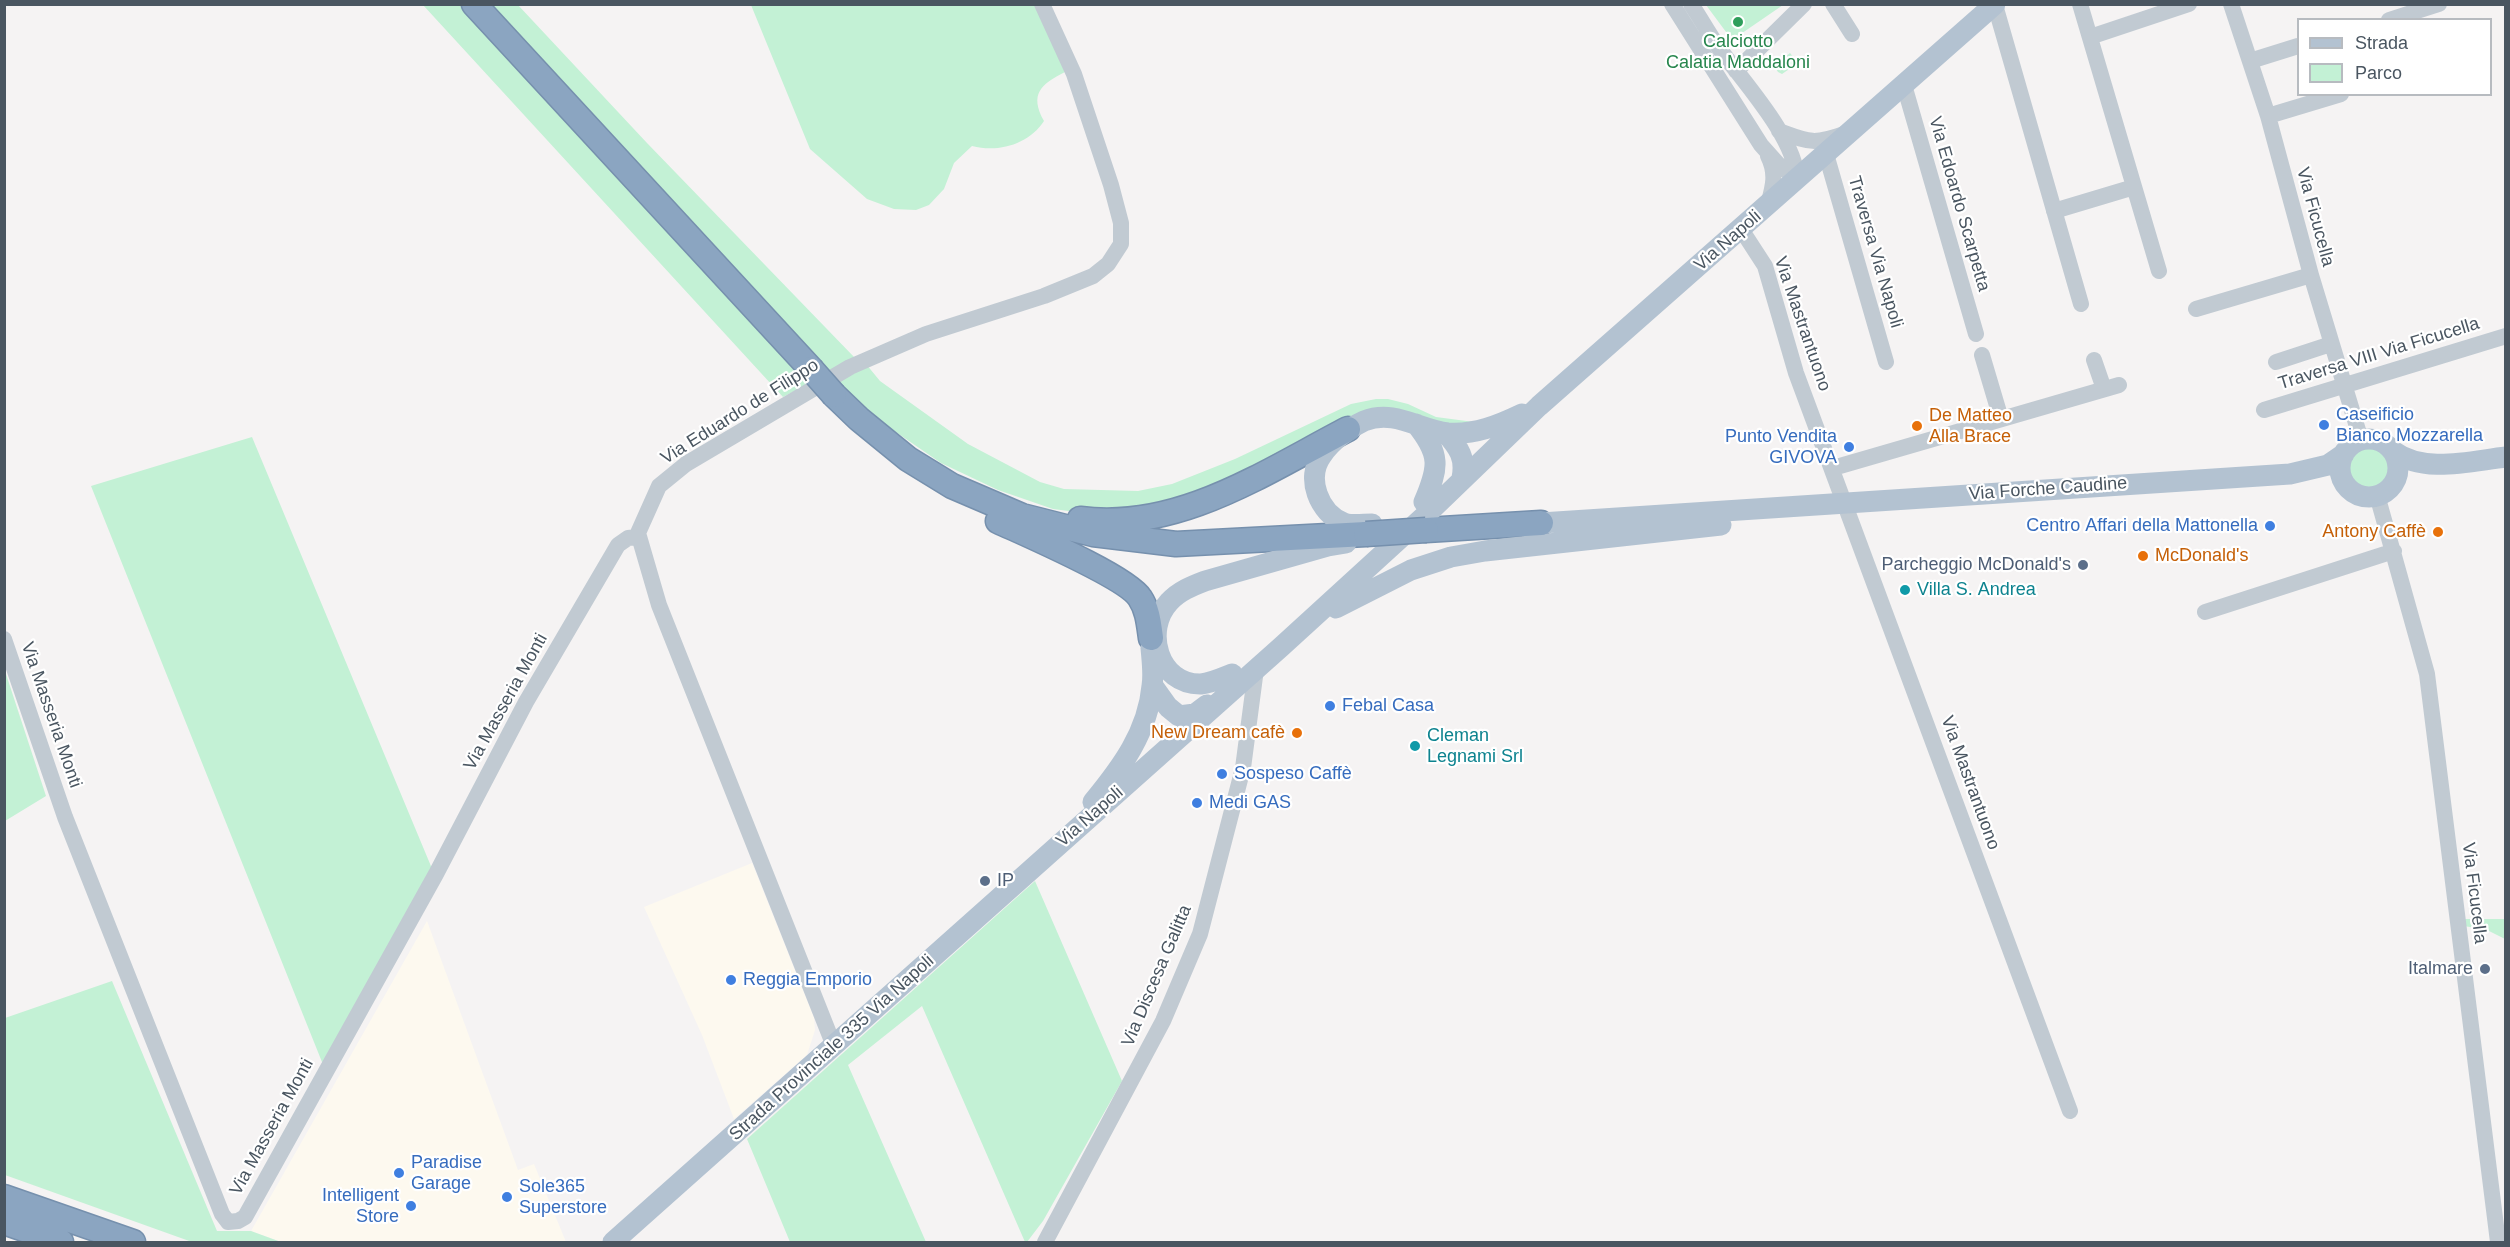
<!DOCTYPE html>
<meta charset="utf-8">
<style>
body{margin:0}
#map{position:relative;width:2510px;height:1247px;overflow:hidden;background:#f5f3f3;font-family:Arial,sans-serif}
canvas{display:block}
.frame{position:absolute;inset:0;border:6px solid #4a5661;pointer-events:none}
.legend{position:absolute;left:2297px;top:18px;width:195px;height:78px;box-sizing:border-box;background:#fff;border:2px solid #b7bbc0;margin:0;padding:8px 10px;list-style:none;font-size:18px;color:#4a5661}
.legend li{display:flex;align-items:center;gap:12px;height:30px}
.legend b{width:30px;border:2px solid #b7bbc0}
</style>
<div id="map">
<canvas width="2510" height="1247"></canvas>
<div class="frame"></div>
<ul class="legend">
<li><b style="height:8px;background:#b3c2d1"></b>Strada</li>
<li><b style="height:16px;background:#c3f1d5"></b>Parco</li>
</ul>
</div>
<script>
const ctx = document.querySelector('canvas').getContext('2d');
ctx.lineJoin = 'round';
function fill(path, color) {
  ctx.fillStyle = color;
  ctx.fill(path, 'evenodd');
}
function trace(path, color, width, dash) {
  ctx.strokeStyle = color;
  ctx.lineWidth = width;
  ctx.lineCap = dash ? 'butt' : 'round';
  ctx.setLineDash(dash || []);
  ctx.stroke(path);
}
function drawText(font, color, halo, rows, align = 'center') {
  ctx.font = font + ' Arial,sans-serif';
  ctx.lineWidth = 4.5;
  ctx.setLineDash([]);
  ctx.textBaseline = 'middle';
  ctx.strokeStyle = halo;
  ctx.fillStyle = color;
  for (const [text, x, y, turn = 0] of rows) {
    ctx.save();
    ctx.translate(x, y);
    ctx.rotate((+turn || 0) * Math.PI / 180);
    ctx.textAlign = isNaN(turn) ? turn : align;
    if (halo) ctx.strokeText(text, 0, 0);
    ctx.fillText(text, 0, 0);
    ctx.restore();
  }
}
fill(new Path2D(`
 M752,863L814,1018L815,1030L807,1055L734,1119L702,1035L644,907Z
 M427,921L518,1170L534,1164L566,1242H281L251,1231Z`), '#fdf9ef');
fill(new Path2D(`
 M423,5H461L810,383L783,397Z
 M486,5H518L647,143L855,358L828,374Z
 M751,5H1035L1065,72C1041,84 1029,94 1044,121C1029,144 999,153 972,146L954,163L944,189L929,205L916,210L894,209L867,199L810,149Z
 M1706,5H1783L1732,40Z
 M1790,53L1798,63L1782,74L1778,72L1774,66Z
 M866,364L880,381L968,444L1040,482L1064,489L1138,491L1172,484L1235,459L1351,404L1376,399H1388L1408,404L1436,417L1474,422L1451,427L1410,413L1204,496L1099,515L1053,509L998,490L941,463L890,428L834,381Z
 M252,437L433,871L324,1067L91,486Z
 M2346 469a23 23 0 1 1 46 0a23 23 0 1 1-46 0Z
 M5,671L46,796L5,821H4Z
 M1035,881L1122,1081L1043,1221L1027,1242H1025L922,1006L848,1065L926,1242H790L747,1139Z
 M2463,919H2505V939L2485,929L2463,926Z
 M112,981L217,1231H251L281,1242H192L5,1175V1018Z`), '#c3f1d5');
const highway = new Path2D(`
 M474,4L811,369
 M834,395L859,419L908,459L952,486L1022,516L1093,534L1176,544L1366,534
 M1080,519C1178,532 1265,472 1348,429
 M998,521C1026,534 1127,577 1140,598C1148,610 1149,624 1151,638
 M1426,530L1541,523
 M4,1197L133,1242
 M4,1222L61,1242`);
trace(highway, '#7690ad', 27);
trace(new Path2D(`
 M1672,4L1761,145L1778,164L1797,179
 M1691,4C1701,19 1709,34 1719,48C1744,83 1795,137 1797,179
 M1833,4L1852,34
 M2080,4L2159,271
 M2231,4L2268,116L2311,275L2361,440
 M1995,5L2081,304
 M2389,20L2439,4
 M2090,37L2189,4
 M2250,61L2298,46
 M1736,71L1804,4
 M1904,85L1976,334
 M2268,116L2341,94
 M1779,131C1809,142 1813,145 1844,134
 M1826,154L1886,362
 M1768,156C1777,174 1773,187 1768,205
 M2054,211L2134,187
 M1741,229L1765,266L1796,373L2070,1111
 M2196,309L2311,275
 M1982,355L2001,419
 M2094,360L2104,389
 M2276,362L2331,344
 M2264,410L2506,336
 M1833,468L2119,385
 M2377,495L2427,674L2498,1242
 M2205,612L2394,551
 M4,639L65,817L222,1214L228,1222L238,1221L245,1217L436,874L526,702L618,545L628,538L637,537
 M834,1046L659,605L638,533L659,486L686,464L850,367L926,334L1044,296L1093,276L1108,264L1121,244V223L1111,185L1074,74L1042,4
 M1045,1242L1163,1021L1200,934L1243,768L1256,669`), '#c1cad2', 16);
trace(new Path2D(`
 M1416,424C1441,455 1439,467 1424,502
 M1446,433C1459,448 1466,458 1462,478
 M2340 468a29 29 0 1 1 58 0a29 29 0 1 1-58 0Z
 M2393,451C2424,474 2470,461 2506,457
 M1372,524C1363,524 1352,526 1344,523C1319,513 1305,478 1322,455C1331,441 1349,428 1364,421C1395,409 1419,430 1448,433C1475,435 1499,425 1522,414
 M1525,526L1541,523L2290,474L2328,465L2344,454
 M1336,608L1411,570L1451,557L1485,551L1721,525
 M1232,674C1222,678 1211,683 1201,684C1158,685 1143,630 1169,602C1179,591 1192,586 1205,581L1328,546L1346,543
 M1153,686L1168,707L1179,716L1195,714L1207,705
 M1093,802C1121,768 1148,732 1152,686C1154,674 1152,660 1151,648
 M613,1242L1281,647L1430,511L1539,406L1995,4`), '#b3c2d1', 21);
trace(highway, '#8ba5c1', 24);
const highwayBridge = new Path2D(`
 M811,369L834,395
 M1366,534L1426,530`);
trace(highwayBridge, '#7690ad', 27, []);
trace(highwayBridge, '#8ba5c1', 24);
for (const [x, y, r, color] of [
 [1738,22,6,"#2e9e5b"],
 [2324,425,6,"#3f7fe0"],
 [1917,426,6,"#e8710a"],
 [1849,447,6,"#3f7fe0"],
 [2270,526,6,"#3f7fe0"],
 [2438,532,6,"#e8710a"],
 [2143,556,6,"#e8710a"],
 [2083,565,6,"#5c6f8a"],
 [1905,590,6,"#0f9aa8"],
 [1330,706,6,"#3f7fe0"],
 [1297,733,6,"#e8710a"],
 [1415,746,6,"#0f9aa8"],
 [1222,774,6,"#3f7fe0"],
 [1197,803,6,"#3f7fe0"],
 [985,881,6,"#5c6f8a"],
 [2485,969,6,"#5c6f8a"],
 [731,980,6,"#3f7fe0"],
 [399,1173,6,"#3f7fe0"],
 [507,1197,6,"#3f7fe0"],
 [411,1206,6,"#3f7fe0"]
]) {
  const dot = new Path2D();
  dot.arc(x, y, r, 0, 2 * Math.PI);
  ctx.fillStyle = color;
  ctx.fill(dot);
  trace(dot, '#fff', 2);
}
drawText('18px', '#27864d', '#fff', [
 ["Calciotto",1738,42],
 ["Calatia Maddaloni",1738,63]
]);
drawText('18px', '#4a5661', '#fff', [
 ["Via Edoardo Scarpetta",1959,204,74],
 ["Via Ficucella",2315,217,75],
 ["Via Napoli",1728,241,-41],
 ["Traversa Via Napoli",1875,252,74],
 ["Via Mastrantuono",1802,324,71],
 ["Traversa VIII Via Ficucella",2379,354,-17],
 ["Via Eduardo de Filippo",740,412,-32],
 ["Via Forche Caudine",2048,489,-4],
 ["Via Masseria Monti",506,702,-61],
 ["Via Masseria Monti",51,715,71],
 ["Via Mastrantuono",1970,783,70],
 ["Via Napoli",1090,817,-41],
 ["Via Ficucella",2474,893,83],
 ["Via Discesa Galitta",1157,976,-67],
 ["Strada Provinciale 335 Via Napoli",832,1048,-42],
 ["Via Masseria Monti",272,1127,-61]
]);
drawText('18px', '#366cbe', '#fff', [
 ["Caseificio",2336,415],
 ["Bianco Mozzarella",2336,436],
 ["Punto Vendita",1837,437,"right"],
 ["GIVOVA",1837,458,"right"],
 ["Centro Affari della Mattonella",2258,526,"right"],
 ["Febal Casa",1342,706],
 ["Sospeso Caffè",1234,774],
 ["Medi GAS",1209,803],
 ["Reggia Emporio",743,980],
 ["Paradise",411,1163],
 ["Garage",411,1184],
 ["Sole365",519,1187],
 ["Superstore",519,1208],
 ["Intelligent",399,1196,"right"],
 ["Store",399,1217,"right"]
], 'left');
drawText('18px', '#c56008', '#fff', [
 ["De Matteo",1929,416],
 ["Alla Brace",1929,437],
 ["Antony Caffè",2426,532,"right"],
 ["McDonald's",2155,556],
 ["New Dream cafè",1285,733,"right"]
], 'left');
drawText('18px', '#4e5e75', '#fff', [
 ["Parcheggio McDonald's",2071,565],
 ["IP",997,881,"left"],
 ["Italmare",2473,969]
], 'right');
drawText('18px', '#0d838f', '#fff', [
 ["Villa S. Andrea",1917,590],
 ["Cleman",1427,736],
 ["Legnami Srl",1427,757]
], 'left');
</script>
